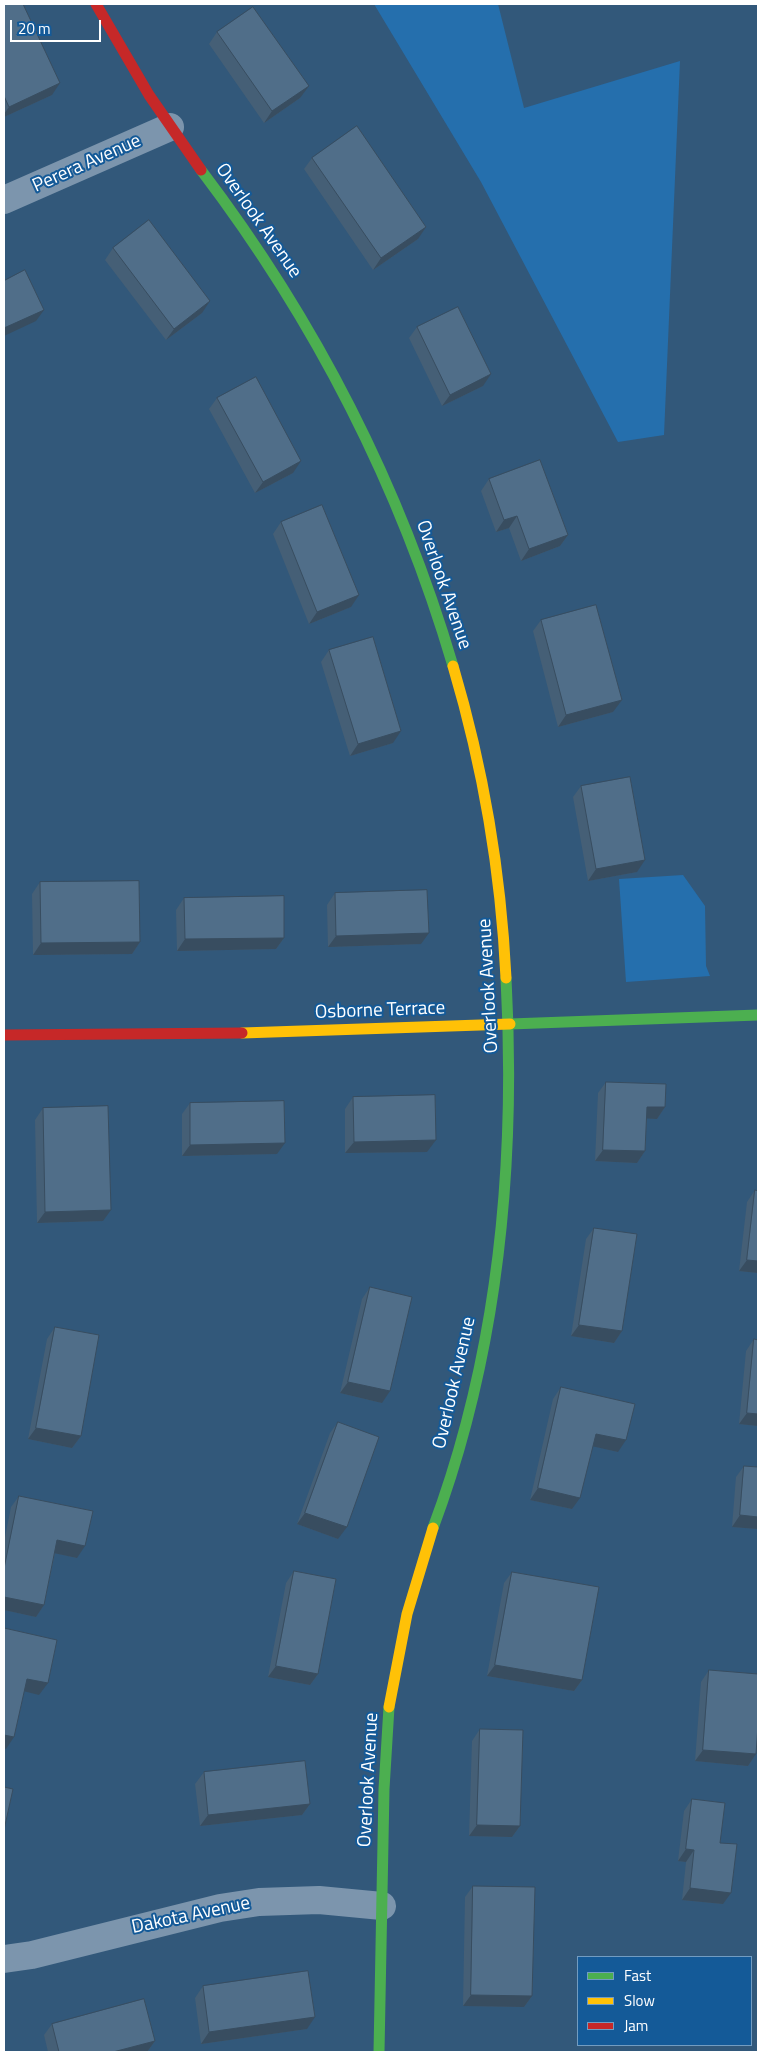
<!DOCTYPE html>
<style>
body{margin:0}
#map{position:relative;width:762px;height:2056px;overflow:hidden;background:#32587a;font-family:"Titillium Web",sans-serif}
canvas{display:block}
.frame{position:absolute;inset:0;border:5px solid #fff;pointer-events:none}
.legend{position:absolute;left:577px;top:1956px;width:175px;height:90px;box-sizing:border-box;background:#145a98;border:1px solid #729cc1;margin:0;padding:6px 9px;list-style:none;font-size:15px;color:#fff}
.legend li{display:flex;align-items:center;gap:10px;height:25px}
.legend b{width:25px;border:1px solid #729cc1}
.scale{position:absolute;left:10px;top:20px;width:91px;height:22px;box-sizing:border-box;border:2px solid #fff;border-top:0;padding-left:6px;font-size:15px;line-height:18px;white-space:nowrap;color:#fff;-webkit-text-stroke:4px #145a98;paint-order:stroke}
</style>
<div id="map">
<canvas width="762" height="2056"></canvas>
<div class="frame"></div>
<ul class="legend">
<li><b style="height:6px;background:#4caf50"></b>Fast</li>
<li><b style="height:6px;background:#ffc107"></b>Slow</li>
<li><b style="height:6px;background:#c62828"></b>Jam</li>
</ul>
<div class="scale">20 m</div>
</div>
<script>
const ctx = document.querySelector('canvas').getContext('2d');
ctx.lineJoin = 'round';
function fill(path, color) {
  ctx.fillStyle = color;
  ctx.fill(path, 'evenodd');
}
function trace(path, color, width, dash) {
  ctx.strokeStyle = color;
  ctx.lineWidth = width;
  ctx.lineCap = dash ? 'butt' : 'round';
  ctx.setLineDash(dash || []);
  ctx.stroke(path);
}
function drawText(font, color, halo, rows, align = 'center') {
  ctx.font = font + ' "Titillium Web",sans-serif';
  ctx.lineWidth = 4;
  ctx.setLineDash([]);
  ctx.textBaseline = 'middle';
  ctx.strokeStyle = halo;
  ctx.fillStyle = color;
  for (const [text, x, y, turn = 0] of rows) {
    ctx.save();
    ctx.translate(x, y);
    ctx.rotate((+turn || 0) * Math.PI / 180);
    ctx.textAlign = isNaN(turn) ? turn : align;
    if (halo) ctx.strokeText(text, 0, 0);
    ctx.fillText(text, 0, 0);
    ctx.restore();
  }
}
fill(new Path2D(`
 M374,4H498L524,108L680,61L664,435L618,442L481,182Z
 M683,875L705,906L706,966L710,976L626,982L619,879Z`), '#256fad');
trace(new Path2D(`
 M4,200L170,127
 M4,1959L32,1955L220,1908L259,1902L319,1900L382,1906`), '#7c95ad', 28);
trace(new Path2D(`
 M201,170C315,320 400,486 453,666
 M510,1024L758,1015
 M433,1528C498,1354 516,1163 506,978
 M379,2052L384,1789L389,1707`), '#4caf50', 11);
trace(new Path2D(`
 M453,666C483,767 501,873 506,978
 M242,1033L510,1024
 M389,1707L407,1614L433,1528`), '#ffc107', 11);
trace(new Path2D(`
 M96,4L149,95L201,170
 M4,1035L242,1033`), '#c62828', 11);
fill(new Path2D(`
 M4,4L52,95L4,117Z
 M217,32L300,98L264,123L209,44Z
 M312,158L418,239L373,270L304,169Z
 M113,248L202,313L166,340L105,260Z
 M417,327L483,386L442,406L409,338Z
 M217,398L293,473L255,493L209,409Z
 M489,479L568,535L560,546L521,561L509,528L496,532L481,491Z
 M281,522L351,607L309,624L273,534Z
 M541,620L613,712L558,727L533,631Z
 M329,650L393,743L350,756L321,662Z
 M581,786L637,872L588,881L573,797Z
 M40,882L140,942L132,954L33,955L32,894Z
 M335,893L421,944L328,947L327,905Z
 M184,898L284,938L276,949L177,951L176,910Z
 M606,1082L665,1107L657,1119L647,1118L645,1151L637,1163L595,1161L598,1093Z
 M353,1097L427,1152L345,1153V1109Z
 M190,1103L277,1154L182,1156V1114Z
 M43,1108L103,1221L37,1223L35,1120Z
 M755,1190L758,1191V1273L739,1271L747,1202Z
 M594,1228L622,1331L614,1343L571,1336L586,1239Z
 M370,1287L382,1403L340,1393L362,1299Z
 M55,1327L81,1436L72,1448L28,1439L47,1339Z
 M754,1339L758,1426L739,1424L746,1351Z
 M561,1387L618,1452L593,1446L572,1509L530,1500L553,1399Z
 M338,1422V1539L297,1524L330,1433Z
 M744,1466L758,1529L732,1527L736,1477Z
 M19,1496L77,1558L55,1553L44,1605L36,1617L4,1610V1542L11,1507Z
 M294,1571L318,1674L310,1685L268,1677L286,1583Z
 M512,1572L582,1680L574,1691L487,1676L504,1583Z
 M709,1670L756,1754L748,1766L695,1761L701,1682Z
 M480,1729L520,1826L512,1837L469,1836L472,1741Z
 M204,1772L310,1804L302,1815L200,1826L195,1784Z
 M692,1799L720,1843L723,1904L682,1900L686,1862L678,1861L684,1811Z
 M473,1886L532,1996L524,2007L463,2006L465,1897Z
 M203,1986L307,2029L201,2044L195,1998Z
 M52,2024L155,2041L147,2052H48L44,2035Z`), '#455f76');
fill(new Path2D(`
 M60,83L52,95L4,117V114L9,107Z
 M309,86L300,98L264,123L272,111Z
 M426,227L418,239L373,270L381,258Z
 M210,301L202,313L166,340L174,329Z
 M44,310L36,321L4,336V328Z
 M491,374L483,386L442,406L450,395Z
 M301,461L293,473L255,493L263,482Z
 M517,516L509,528L496,532L504,520Z
 M568,535L560,546L521,561L529,549Z
 M359,595L351,607L309,624L317,612Z
 M622,700L613,712L558,727L566,715Z
 M401,731L393,743L350,756L358,744Z
 M645,860L637,872L588,881L596,869Z
 M429,933L421,944L328,947L336,936Z
 M284,938L276,949L177,951L185,939Z
 M140,942L132,954L33,955L41,943Z
 M647,1107H665L657,1119L639,1118Z
 M436,1140L427,1152L345,1153L354,1142Z
 M285,1143L277,1154L182,1156L190,1145Z
 M603,1150L645,1151L637,1163L595,1161Z
 M111,1210L103,1221L37,1223L45,1212Z
 M747,1260L758,1261V1273L739,1271Z
 M579,1325L622,1331L614,1343L571,1336Z
 M348,1382L390,1391L382,1403L340,1393Z
 M747,1413L758,1414V1426L739,1424Z
 M36,1428L81,1436L72,1448L28,1439Z
 M596,1434L626,1440L618,1452L587,1445Z
 M538,1488L580,1498L572,1509L530,1500Z
 M305,1513L347,1527L338,1539L297,1524Z
 M740,1515L758,1517V1529L732,1527Z
 M57,1540L85,1546L77,1558L49,1552Z
 M4,1597L44,1605L36,1617L4,1610Z
 M495,1665L582,1680L574,1691L487,1676Z
 M276,1666L318,1674L310,1685L268,1677Z
 M27,1679L48,1683L39,1695L19,1690Z
 M4,1735L14,1737L6,1749L4,1748Z
 M703,1750L756,1754L748,1766L695,1761Z
 M310,1804L302,1815L200,1826L208,1815Z
 M477,1825L520,1826L512,1837L469,1836Z
 M686,1849L694,1850L686,1862L678,1861Z
 M690,1888L731,1893L723,1904L682,1900Z
 M471,1995L532,1996L524,2007L463,2006Z
 M315,2017L307,2029L201,2044L209,2032Z
 M155,2041L147,2052H113Z`), '#384d60');
const building = new Path2D(`
 M4,4H23L60,83L9,107L4,96Z
 M253,7L309,86L272,111L217,32Z
 M357,126L426,227L381,258L312,158Z
 M149,220L210,301L174,329L113,248Z
 M25,270L44,310L4,328V281Z
 M458,307L491,374L450,395L417,327Z
 M256,377L301,461L263,482L217,398Z
 M540,460L568,535L529,549L517,516L504,520L489,479Z
 M322,505L359,595L317,612L281,522Z
 M596,605L622,700L566,715L541,620Z
 M373,637L401,731L358,744L329,650Z
 M630,777L645,860L596,869L581,786Z
 M139,881L140,942L41,943L40,882Z
 M427,890L429,933L336,936L335,893Z
 M284,896V938L185,939L184,898Z
 M606,1082L666,1084L665,1107H647L645,1151L603,1150Z
 M435,1095L436,1140L354,1142L353,1097Z
 M284,1101L285,1143L190,1145V1103Z
 M108,1106L111,1210L45,1212L43,1108Z
 M755,1190L758,1191V1261L747,1260Z
 M594,1228L637,1234L622,1331L579,1325Z
 M370,1287L412,1297L390,1391L348,1382Z
 M55,1327L99,1335L81,1436L36,1428Z
 M754,1339L758,1340V1414L747,1413Z
 M561,1387L635,1404L626,1440L596,1434L580,1498L538,1488Z
 M338,1422L379,1437L347,1527L305,1513Z
 M744,1466L758,1467V1517L740,1515Z
 M19,1496L93,1511L85,1546L57,1540L44,1605L4,1597V1569Z
 M294,1571L336,1579L318,1674L276,1666Z
 M512,1572L599,1587L582,1680L495,1665Z
 M4,1628L57,1640L48,1683L27,1679L14,1737L4,1735Z
 M709,1670L758,1674V1725L756,1754L703,1750Z
 M480,1729L523,1730L520,1826L477,1825Z
 M305,1761L310,1804L208,1815L204,1772Z
 M4,1787L13,1789L4,1830Z
 M692,1799L725,1803L720,1843L737,1844L731,1893L690,1888L694,1850L686,1849Z
 M473,1886L535,1887L532,1996L471,1995Z
 M308,1971L315,2017L209,2032L203,1986Z
 M144,1999L155,2041L113,2052H59L52,2024Z`);
fill(building, '#506e89');
trace(building, '#384d60', 1);
drawText('19px', '#fff', '#145a98', [
 ["Perera Avenue",87,164,-24],
 ["Overlook Avenue",258,221,55],
 ["Overlook Avenue",443,585,71],
 ["Overlook Avenue",489,986,-93],
 ["Osborne Terrace",380,1011,-2],
 ["Overlook Avenue",455,1383,-77],
 ["Overlook Avenue",369,1780,-87],
 ["Dakota Avenue",191,1916,-12]
]);
</script>
